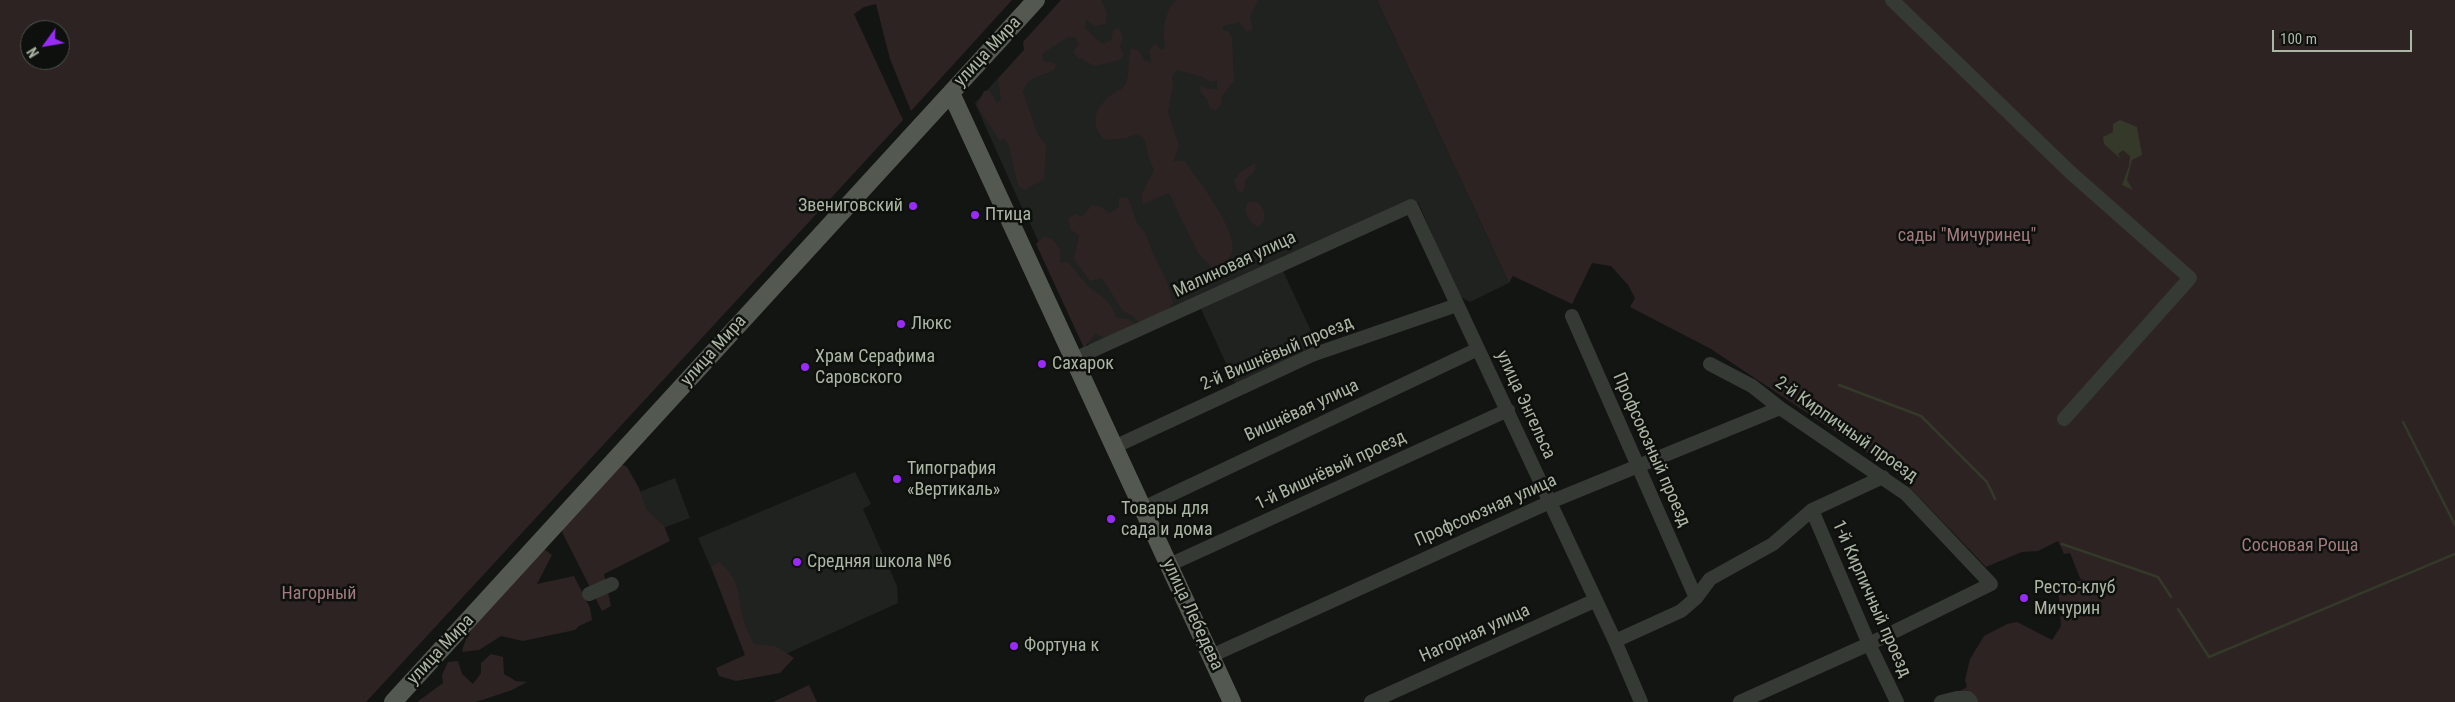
<!DOCTYPE html>
<meta charset="utf-8">
<style>
body{margin:0}
#map{position:relative;width:2455px;height:702px;overflow:hidden;background:#131513;font-family:"Roboto Condensed",sans-serif}
canvas{display:block}
.north{position:absolute;left:20px;top:20px;width:50px;height:50px;box-sizing:border-box;background:#0e100e;border:1px solid #4d524a;border-radius:50%;rotate:238deg;font-size:14px;font-weight:700;line-height:20px;text-align:center;color:#acb6a4}
.north::after{content:'';display:block;margin:auto;width:18px;height:22px;background:#982bf5;clip-path:polygon(50% 0,100% 100%,50% 72%,0 100%)}
.scale{position:absolute;left:2272px;top:30px;width:140px;height:22px;box-sizing:border-box;border:2px solid #acb6a4;border-top:0;padding-left:6px;font-size:15px;line-height:18px;white-space:nowrap;color:#acb6a4;-webkit-text-stroke:4px #0e100e;paint-order:stroke}
</style>
<div id="map">
<canvas width="2455" height="702"></canvas>
<div class="north">N</div>
<div class="scale">100 m</div>
</div>
<script>
const ctx = document.querySelector('canvas').getContext('2d');
ctx.lineJoin = 'round';
function fill(path, color) {
  ctx.fillStyle = color;
  ctx.fill(path, 'evenodd');
}
function trace(path, color, width, dash) {
  ctx.strokeStyle = color;
  ctx.lineWidth = width;
  ctx.lineCap = dash ? 'butt' : 'round';
  ctx.setLineDash(dash || []);
  ctx.stroke(path);
}
function drawText(font, color, halo, rows, align = 'center') {
  ctx.font = font + ' "Roboto Condensed",sans-serif';
  ctx.lineWidth = 5;
  ctx.setLineDash([]);
  ctx.textBaseline = 'middle';
  ctx.strokeStyle = halo;
  ctx.fillStyle = color;
  for (const [text, x, y, turn = 0] of rows) {
    ctx.save();
    ctx.translate(x, y);
    ctx.rotate((+turn || 0) * Math.PI / 180);
    ctx.textAlign = isNaN(turn) ? turn : align;
    if (halo) ctx.strokeText(text, 0, 0);
    ctx.fillText(text, 0, 0);
    ctx.restore();
  }
}
fill(new Path2D(`
 M1070,0H1377L1509,283L1470,302L1459,296L1418,202L1090,347L1017,197L975,103Z
 M1283,271L1319,348L1236,385L1201,309Z
 M855,472L871,504L863,509L897,586L898,603L755,668L698,538Z
 M675,478L690,518L636,538L621,499Z`), '#1f221f');
fill(new Path2D(`
 M0,0H1012L911,111L890,59L876,4L864,7L854,14L903,120L366,702H0ZM30,30H60V60H30Z
 M1061,0H1101L1107,12L1106,24L1095,26L1086,20L1085,28L1102,44L1111,40L1114,28L1120,29L1123,38L1120,46L1124,55L1120,60L1094,66L1077,57L1073,51L1079,44L1075,37H1068L1042,54L1044,62H1052L1056,65L1054,70C1043,76 1026,77 1023,92L1038,135L1046,145L1044,179L1025,190L1018,186L1009,146L1004,138L1000,141L977,106L984,91H990L997,103L1001,100L998,79L1024,50L1023,42Z
 M1176,0H1258L1250,17L1253,29L1247,32L1239,22L1224,26L1222,30L1228,31L1232,38L1234,81L1222,96L1221,104L1216,110L1210,109L1207,99L1200,92L1201,85L1208,89H1217V81L1210,82L1203,77L1177,70L1172,76L1173,85L1168,112L1179,146L1173,161H1185C1197,180 1238,229 1232,252C1230,261 1221,266 1213,269L1198,253L1169,193L1143,204L1141,195L1154,170L1149,159L1144,138L1136,134L1126,138L1104,140C1090,123 1094,109 1111,95C1117,91 1123,90 1126,83C1129,78 1128,59 1131,49L1138,50L1144,60L1151,63L1149,51L1155,43L1161,50L1165,48C1163,31 1163,13 1176,0Z
 M1377,0H2455V702H1941L1967,687L1965,680L1970,659L1984,636L2007,624L2017,622L2052,640L2061,626L2058,586L2083,580L2080,578L2070,553L2064,554L2058,541L2038,551L2022,552L1986,567L1893,470L1711,349L1630,307L1635,298L1628,285L1611,266L1592,263L1572,304L1513,276L1509,283Z
 M1255,163V170L1245,181V187L1242,193L1237,190L1234,181L1239,173Z
 M1128,197L1137,223L1146,234L1153,254L1167,282L1173,303C1166,315 1153,318 1139,322L1133,316L1123,311L1102,278L1090,281L1074,259L1079,236L1070,229L1068,218L1076,214L1082,217L1092,205L1101,207L1110,213L1119,207V198Z
 M1248,201L1257,202C1266,210 1269,221 1257,227L1250,221L1245,210Z
 M1043,237L1051,238L1060,249V263L1068,262C1076,270 1082,282 1092,289C1105,299 1111,302 1117,318L1128,319L1138,326L1105,339L1096,333L1084,348L1036,244Z
 M618,462L627,467L639,488L646,509L664,526L670,541L604,574L611,606L602,611L562,532L567,513Z
 M544,549L552,555L537,584L574,576L590,608L592,620L579,626L575,630L523,641L501,636L479,650L462,652C468,619 521,574 544,549Z
 M719,562C741,580 737,593 743,618C745,627 750,636 754,644L775,646L794,658L780,673L736,681L719,676L716,668L745,655L711,567Z
 M491,654L503,657L504,674L516,681L527,682L512,690L476,702H417L443,683L442,675L448,662L458,661L462,674L473,684L481,673V663Z
 M809,685L817,702H773Z`), '#2d2323');
fill(new Path2D(`
 M2120,120L2137,127L2142,155L2132,160L2127,180L2133,190L2122,185L2129,166L2130,156L2123,150L2118,154L2121,159L2104,144L2103,137L2113,132V124Z`), '#343929');
trace(new Path2D(`
 M1839,385L1921,416L1987,482L1995,499
 M2403,422L2455,525
 M2062,544L2158,577L2171,597
 M2178,609L2209,657L2455,554`), '#343929', 2.5);
trace(new Path2D(`
 M1892,0L2070,172L2190,278L2064,419
 M1572,316L1696,598
 M1074,359L1411,206L1615,641L1641,702
 M1710,364L1752,386L1780,408L1906,494L1991,584L1869,644L1740,702
 M1114,447L1312,355L1457,305
 M1143,508L1478,349
 M1812,510L1869,644L1897,702
 M1169,565L1508,410
 M589,594L612,584
 M1615,641L1681,611L1696,598L1710,579L1773,544L1812,510L1883,477
 M1211,656L1550,502L1780,408
 M1371,702L1596,600
 M1941,702L1957,698H1968L1971,702`), '#363a34', 14);
trace(new Path2D(`
 M951,93L1232,702
 M393,702L1036,0`), '#535950', 18);
for (const [x, y, r, color] of [
 [913,206,5,"#982bf5"],
 [975,215,5,"#982bf5"],
 [901,324,5,"#982bf5"],
 [1042,364,5,"#982bf5"],
 [805,367,5,"#982bf5"],
 [897,479,5,"#982bf5"],
 [1111,519,5,"#982bf5"],
 [797,562,5,"#982bf5"],
 [2024,598,5,"#982bf5"],
 [1014,646,5,"#982bf5"]
]) {
  const dot = new Path2D();
  dot.arc(x, y, r, 0, 2 * Math.PI);
  ctx.fillStyle = color;
  ctx.fill(dot);
  trace(dot, '#0e100e', 2);
}
drawText('18px', '#acb6a4', '#0e100e', [
 ["улица Мира",988,52,-47],
 ["Малиновая улица",1235,265,-25],
 ["улица Мира",714,351,-48],
 ["2-й Вишнёвый проезд",1277,354,-23],
 ["улица Энгельса",1525,405,65],
 ["Вишнёвая улица",1302,411,-25],
 ["2-й Кирпичный проезд",1846,430,35],
 ["Профсоюзный проезд",1651,450,66],
 ["1-й Вишнёвый проезд",1331,471,-25],
 ["Профсоюзная улица",1486,511,-24],
 ["1-й Кирпичный проезд",1871,599,66],
 ["улица Лебедева",1192,615,65],
 ["Нагорная улица",1475,634,-24],
 ["улица Мира",441,650,-47]
]);
drawText('18px', '#acb6a4', '#0e100e', [
 ["Звениговский",903,206,"right"],
 ["Птица",985,215],
 ["Люкс",911,324],
 ["Храм Серафима",815,357],
 ["Саровского",815,378],
 ["Сахарок",1052,364],
 ["Типография",907,469],
 ["«Вертикаль»",907,490],
 ["Товары для",1121,509],
 ["сада и дома",1121,530],
 ["Средняя школа №6",807,562],
 ["Ресто-клуб",2034,588],
 ["Мичурин",2034,609],
 ["Фортуна к",1024,646]
], 'left');
drawText('18px', '#a17b7d', '#0e100e', [
 ["сады \"Мичуринец\"",1967,236],
 ["Сосновая Роща",2300,546],
 ["Нагорный",319,594]
]);
</script>
